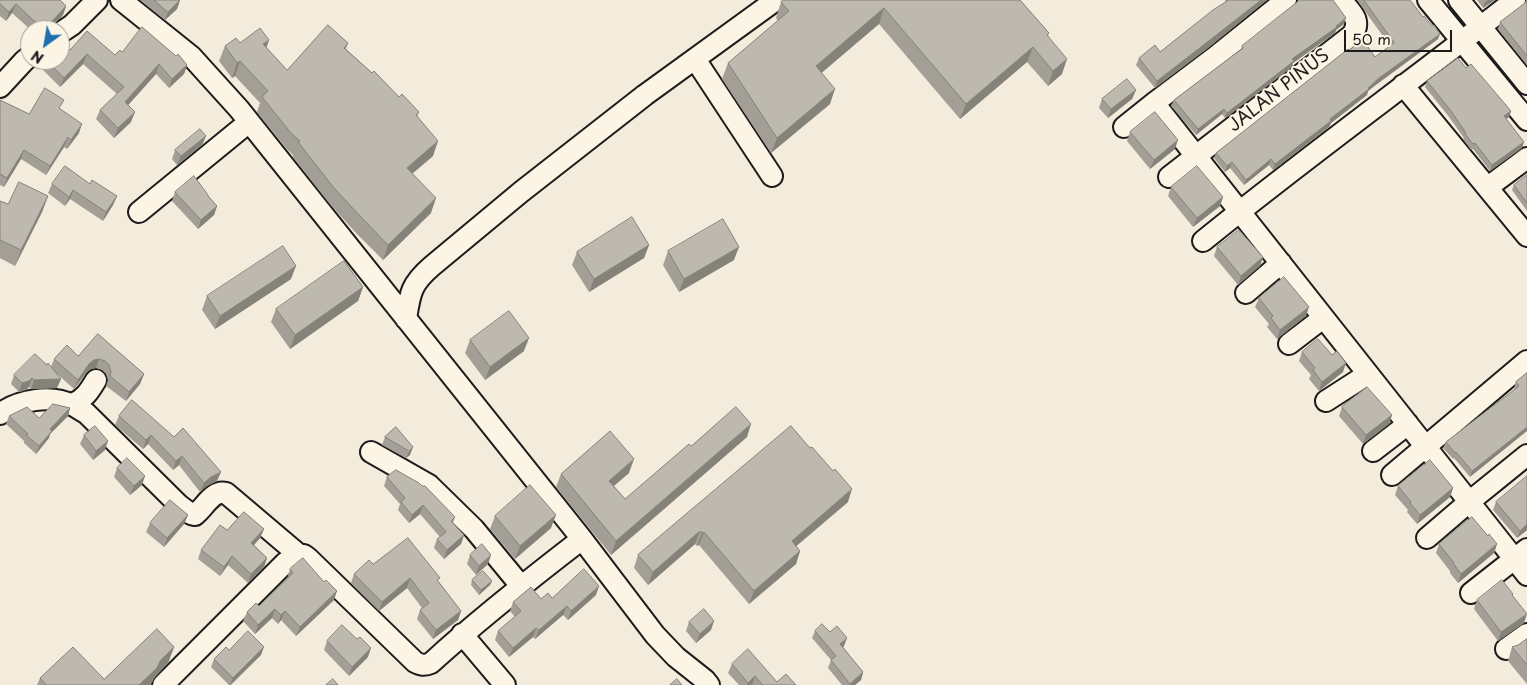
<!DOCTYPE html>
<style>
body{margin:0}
#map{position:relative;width:1527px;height:685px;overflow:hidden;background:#f3ecdd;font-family:"Playpen Sans",sans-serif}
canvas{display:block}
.north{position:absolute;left:20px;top:20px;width:50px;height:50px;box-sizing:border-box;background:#fcf5e5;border:1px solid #a29e95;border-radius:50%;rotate:212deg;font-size:14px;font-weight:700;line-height:20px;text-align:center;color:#1c1c1c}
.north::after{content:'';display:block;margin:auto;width:18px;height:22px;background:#1f6fb2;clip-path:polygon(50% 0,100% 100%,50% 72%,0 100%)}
.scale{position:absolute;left:1344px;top:30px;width:108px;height:22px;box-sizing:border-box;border:2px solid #1c1c1c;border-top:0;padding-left:6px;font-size:15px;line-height:18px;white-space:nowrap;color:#1c1c1c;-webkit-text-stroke:4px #fcf5e5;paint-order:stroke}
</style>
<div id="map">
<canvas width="1527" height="685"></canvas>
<div class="north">N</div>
<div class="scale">50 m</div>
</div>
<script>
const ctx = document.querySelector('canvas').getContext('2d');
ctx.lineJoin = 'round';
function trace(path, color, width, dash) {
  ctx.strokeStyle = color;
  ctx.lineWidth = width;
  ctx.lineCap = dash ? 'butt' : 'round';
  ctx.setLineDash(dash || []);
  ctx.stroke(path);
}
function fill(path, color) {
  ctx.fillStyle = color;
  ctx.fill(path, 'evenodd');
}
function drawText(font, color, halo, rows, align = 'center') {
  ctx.font = font + ' "Playpen Sans",sans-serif';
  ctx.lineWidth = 4;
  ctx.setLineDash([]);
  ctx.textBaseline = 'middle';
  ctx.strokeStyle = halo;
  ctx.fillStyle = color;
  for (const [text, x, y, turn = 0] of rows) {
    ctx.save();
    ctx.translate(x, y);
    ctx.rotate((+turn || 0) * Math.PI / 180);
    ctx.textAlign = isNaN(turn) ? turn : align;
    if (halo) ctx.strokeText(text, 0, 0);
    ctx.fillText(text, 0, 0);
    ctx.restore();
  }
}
const minor = new Path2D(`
 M121,0L191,56L239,109L582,539L655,635L676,657L705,680L709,685
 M1428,0L1527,120
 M1459,0L1527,84
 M60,33L72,25L97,0
 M695,59L772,176
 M1403,85L1527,236
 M0,87L24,61L30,56
 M1154,103L1527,575
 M1124,127L1154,103L1215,57L1286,0
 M1169,177L1352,35C1363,20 1350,11 1341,0
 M1488,187L1527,158
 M139,212L249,122
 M1203,241C1305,158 1412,81 1515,0
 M1246,293L1281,263
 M406,319C410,293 411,284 432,266L521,192L645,95L776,0
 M1289,344L1323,318
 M1326,401L1368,374
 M72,404C84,400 90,390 96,380
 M0,414C18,400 51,394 72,405C77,407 81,411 86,413L179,505L191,514L195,515L197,513C206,505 213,490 226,493L298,554
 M1373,451L1408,424
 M371,452L429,485L474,529L521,586
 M1392,475L1527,361
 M1427,538L1469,502L1527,455
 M1471,593L1527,549
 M462,634L505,685
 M1506,649L1527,634
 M163,685L285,563L298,554L304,555L308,558L415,662C421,665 424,666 431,663C479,619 530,579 582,539`);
trace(minor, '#1c1c1c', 24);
trace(minor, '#fcf5e5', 20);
fill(new Path2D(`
 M0,0L66,6L63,15L48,30H31L12,13L6,21L0,16Z
 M140,0H180L177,9L165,20Z
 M1020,0L1049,33L1048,36L1062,74L1048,86L1027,62L960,119L879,24L821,72L830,104L771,153L722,79L728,63L778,21L776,18L781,2Z
 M1225,0H1267L1208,48L1155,88L1136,65L1139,58L1160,52L1226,2Z
 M1357,0H1410L1438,39L1377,84L1368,91L1367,95L1331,123L1329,127L1273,170L1269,165L1244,185L1230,168L1225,172L1214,158L1216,153L1349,50L1375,57L1390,46Z
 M1477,0H1495L1483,8Z
 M1526,0H1527V65L1498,29L1500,22L1525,3Z
 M1344,24L1336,30L1335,33L1293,63L1292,67L1225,118L1222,114L1196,135L1171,106L1174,100L1241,49L1242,46Z
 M240,43L266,47L287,70L348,43L346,49L399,97L419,112L417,117L433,156L412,174L431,213L383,260L355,232L329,203L293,157V155L286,148L257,112L260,103L235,76L232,78L219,61L225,46Z
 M70,50L115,55L122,52L176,56L187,65L184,74L169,88L156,74L128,105L131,122L114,138L96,119L100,110L117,94L83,64L60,87L40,67L42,60H60Z
 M1466,68L1511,111L1509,117L1506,119L1522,148L1490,171L1473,149L1471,150L1463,139L1464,138L1449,117L1425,87L1427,81Z
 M1136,90L1132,99L1108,118L1099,108L1102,99Z
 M0,100L29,114L60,109L79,133L67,149L64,147L46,175L21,159L4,187L0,185Z
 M1130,132L1175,149L1150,169L1127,141Z
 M206,136L202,145L177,165L172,159L175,150Z
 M1527,175V211L1512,190L1514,185Z
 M52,184H90L117,196L113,205L103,221L70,199L65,206L48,193Z
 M1171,187L1223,197L1220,206L1193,227L1168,196Z
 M175,192L208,196L217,206L214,215L198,229L172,201Z
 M48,196L42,212L15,266L0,258V201L8,204Z
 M649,245L644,258L589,292L572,265L577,252Z
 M1217,247L1263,257L1260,266L1238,285L1214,256Z
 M668,251L734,260L679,292L663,265Z
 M291,279L215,329L202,310L207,296Z
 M363,287L358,301L290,349L271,322L276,309Z
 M1259,298L1306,316L1277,339L1267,327L1269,324L1255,307Z
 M98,334L144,374L140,384L126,401L106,386L108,380L106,374L102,370L96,368L91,369L86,373L74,389L55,372L57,388L31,389L29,387L26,390L19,392L11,384L14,375L51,367L54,359L78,356Z
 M470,340L524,351L485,380L465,353Z
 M1302,352L1343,372L1319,391L1309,379L1311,375L1299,361Z
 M1527,373L1470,477L1454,458L1453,459L1443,448L1446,442L1515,389L1514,388L1516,382Z
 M132,400L217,481L207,486L200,492L179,465L173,470L148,444L143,449L115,425L119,416Z
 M1342,407L1392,415L1389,424L1363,444L1339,416Z
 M70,408L68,416L50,434L49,438L36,454L24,443V441L6,424L9,416L39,418Z
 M791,426L848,502L796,546L800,551L796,564L749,604L699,545L697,546L695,544L648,585L634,568L638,555Z
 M396,427L410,455L406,458L382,445L385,437Z
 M84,435L105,450L93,460L80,444Z
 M747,437L611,555L556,487L561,474L629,473L614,486L625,499L691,446Z
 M117,468L142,485L130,495L114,477Z
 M387,477L422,486L455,517L453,523L464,535L461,544L444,559L434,548L437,539L440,537L420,514L409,523L398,510L400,504L384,486Z
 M1398,486L1453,488L1450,497L1417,524L1407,512L1408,510L1395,495Z
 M1496,502L1527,530L1517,538L1493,510Z
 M188,515L184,524L164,547L146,532L150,523Z
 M495,516L551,528L515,559L490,529Z
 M264,529L260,538L254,545L267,558L264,567L248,583L228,565L220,576L198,559L201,550L227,530Z
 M1488,536L1497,544L1494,553L1458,583L1450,573V571L1436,553L1439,544Z
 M470,555L488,564L476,575L467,564Z
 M373,564L439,582L461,611L458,620L433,639L417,619L420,610L422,608L407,588L379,611L351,583L354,574Z
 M290,569L334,600L296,636L281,620L278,624L272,618L255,634L243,621L247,612L259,606L287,579Z
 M472,580L492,581L490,585L479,595L471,585Z
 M1513,594V596L1524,623L1498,641L1474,609L1477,600Z
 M596,595L568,620L563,615L535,639L533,637L509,657L495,640L498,631L515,617L510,611L513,602L552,598Z
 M689,622L711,630L696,643L686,631Z
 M815,631L830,632L844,646L843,647L863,672L861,680L855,685H842L828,668L831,660L812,638Z
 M1527,639V684L1508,661L1512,647L1518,645Z
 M327,641L368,657L349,676L324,650Z
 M174,647L168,663L155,677L150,685H37L40,678L104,679Z
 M229,650L261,655L231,685H229L211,667L214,659Z
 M732,664L777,682L796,685H739L728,673Z`), '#a39f96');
fill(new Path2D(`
 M180,0L177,9L165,20L168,12Z
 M1261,0H1267L1208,48L1155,88L1157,81Z
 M1488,0H1495L1483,8L1485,2Z
 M16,4L12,13L6,21L9,12Z
 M66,6L63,15L48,30H44Z
 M884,8L879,24L811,82L816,66Z
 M1346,18L1344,24L1336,30L1335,33L1293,63L1292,67L1225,118L1227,113L1292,59Z
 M1440,34L1438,39L1377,84L1368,91L1367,95L1331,123L1329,127L1273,170L1275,164L1379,78Z
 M269,40L264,55L263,44Z
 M1033,47L1027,62L960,119L966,104Z
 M87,54L83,64L60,87L64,78Z
 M1067,59L1062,74L1048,86L1053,71Z
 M240,61L235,76L232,78L237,63Z
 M159,64L156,74L122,112L125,102Z
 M187,65L184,74L169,88L172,79Z
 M835,89L830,104L771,153L777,138Z
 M1136,90L1132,99L1108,118L1111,109Z
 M1224,109L1222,114L1196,135L1198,129Z
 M1511,111L1509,117L1502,122L1504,116Z
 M135,112L131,122L114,138L118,128Z
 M82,124L79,133L67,149L71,140Z
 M206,136L202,145L177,165L181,156Z
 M68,137L64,147L46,175L50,166Z
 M1178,140L1175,149L1150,169L1154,160Z
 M438,141L433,156L401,183L407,168Z
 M1524,142L1522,148L1490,171L1492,165Z
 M24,150L21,159L4,187L7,178Z
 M1271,159L1269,165L1244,185L1246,180Z
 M1232,162L1230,168L1225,172L1227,166Z
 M73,190L70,199L65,206L69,197Z
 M48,196L42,212L15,266L21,250Z
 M117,196L113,205L103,221L106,212Z
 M1223,197L1220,206L1193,227L1197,218Z
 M436,198L431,213L383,260L388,245Z
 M217,206L214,215L198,229L201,220Z
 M649,245L644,258L589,292L594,279Z
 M739,247L734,260L679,292L684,279Z
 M1263,257L1260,266L1238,285L1241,276Z
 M296,266L291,279L215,329L220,316Z
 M363,287L358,301L290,349L295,335Z
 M1309,307L1306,316L1277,339L1280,330Z
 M529,338L524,351L485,380L490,367Z
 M99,359L96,368L91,369L86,373L74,389L78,380L89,364L94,360Z
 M1346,363L1343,372L1319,391L1322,382Z
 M144,374L140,384L126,401L129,392Z
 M32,378L29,387L26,390L19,392L22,383Z
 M61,379L57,388L31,389L34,380Z
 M70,408L68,416L50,434L49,438L36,454L39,446L50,429Z
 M1392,415L1389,424L1363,444L1366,435Z
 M751,424L747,437L611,555L616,541Z
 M1527,427V431L1470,477L1472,471Z
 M151,435L148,444L143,449L146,440Z
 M108,441L105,450L93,460L96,451Z
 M413,447L410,455L406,458L409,451Z
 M182,456L179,465L173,470L176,461Z
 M634,459L629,473L604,494L609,481Z
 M221,472L217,481L207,486L200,492L204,483L211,477Z
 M145,476L142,485L130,495L134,486Z
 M1453,488L1450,497L1417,524L1420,515Z
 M852,489L848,502L787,554L792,541Z
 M423,505L420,514L409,523L412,515Z
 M188,515L184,524L164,547L167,538Z
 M556,515L551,528L515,559L520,546Z
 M1527,524V530L1517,538L1520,531Z
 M264,529L260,538L248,552L251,543Z
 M700,531L695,544L648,585L653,572Z
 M704,532L699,545L697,546L702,533Z
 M464,535L461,544L444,559L447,550Z
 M1497,544L1494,553L1458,583L1461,574Z
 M800,551L796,564L749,604L754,591Z
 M491,555L488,564L476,575L479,566Z
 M232,556L228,565L220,576L224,567Z
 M267,558L264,567L248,583L251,574Z
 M410,578L407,588L379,611L382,602Z
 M492,581L490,585L479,595L481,590Z
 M599,586L596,595L568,620L571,611Z
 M337,591L334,600L296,636L300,627Z
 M567,606L563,615L535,639L539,630Z
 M275,609L272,618L255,634L258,625Z
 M285,611L281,620L278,624L281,615Z
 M461,611L458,620L433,639L436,630Z
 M1527,614L1524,623L1498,641L1501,632Z
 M714,621L711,630L696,643L700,634Z
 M536,628L533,637L509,657L513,648Z
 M847,638L844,646L837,652L840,644Z
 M174,647L168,663L155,677L151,684L150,685H139L160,661Z
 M264,647L261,655L230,685L233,678Z
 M371,648L368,657L349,676L352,667Z
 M863,672L861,680L855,685H850V684Z
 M755,676L752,685H747L748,683Z`), '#85827a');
const building = new Path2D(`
 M0,0H60L66,6L44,30L16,4L9,12L0,4Z
 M154,0H180L168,12Z
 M784,0H1020L1049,33L1047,35L1067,59L1053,71L1033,47L966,104L884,8L816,66L835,89L777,138L728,63L789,11L781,2Z
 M1229,0H1261L1210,40L1157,81L1139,58L1155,45L1160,52L1213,10Z
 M1300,0H1333L1346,18L1336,26L1337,27L1292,59L1294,61L1227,113L1224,109L1198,129L1174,100L1243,48L1242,46Z
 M1364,0H1410L1423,17L1424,16L1432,26L1434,25L1440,34L1379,78L1368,88L1369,89L1330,119L1331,121L1275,164L1271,159L1246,180L1232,162L1227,166L1216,153L1348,49L1349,50L1363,40L1375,57L1394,43Z
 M1527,0V56L1500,22L1525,3Z
 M328,25L348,43L344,48L372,73L374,71L399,97L402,94L419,112L416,115L438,141L407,168L436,198L388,245L361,217L334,188L298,142L300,141L291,133L262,97L268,91L240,61L237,63L225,46L236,38L240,43L260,28L269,40L263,44L287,70Z
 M142,27L176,56L178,54L187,65L172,79L159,64L125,102L135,112L118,128L100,110L124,87L87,54L64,78L46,60H60V41L70,50L87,31L115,55L120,50L122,52Z
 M1458,58L1466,68L1471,64L1511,111L1504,116L1524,142L1492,165L1475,143L1473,144L1465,134L1466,133L1451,111L1427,81Z
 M1127,79L1136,90L1111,109L1102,99Z
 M45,88L64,100L59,108L82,124L71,140L68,137L50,166L24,150L7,178L0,174V100L29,114Z
 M1155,112L1178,140L1154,160L1130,132Z
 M200,129L206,136L181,156L175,150Z
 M65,166L90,184L92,180L117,196L106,212L73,190L69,197L52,184Z
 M1197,166L1223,197L1197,218L1171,187Z
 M1527,175V203L1514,185Z
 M194,176L208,195V196L217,206L201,220L175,192Z
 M19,182L48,196L21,250L0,240V201L8,204Z
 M632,217L649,245L594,279L577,252Z
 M723,219L739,247L684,279L668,251Z
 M1239,230L1263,257L1241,276L1217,247Z
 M283,246L296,266L220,316L207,296Z
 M344,261L363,287L295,335L276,309Z
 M1284,277L1309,307L1280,330L1271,318L1273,316L1259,298Z
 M509,311L529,338L490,367L470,340Z
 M98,334L144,374L129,392L110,376L111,371L109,365L105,361L99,359L94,360L89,364L78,380L54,359L67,345L78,356Z
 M1318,339L1332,355L1337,351L1346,363L1322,382L1313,370L1315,368L1302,352Z
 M35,354L47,365L48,363L61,379L34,380L32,378L29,381L22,383L14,375Z
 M1527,373V427L1472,471L1456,452L1455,453L1446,442L1519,386L1516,382Z
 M1367,387L1392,415L1366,435L1342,407Z
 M132,400L174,437L183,428L221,472L211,477L204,483L182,456L176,461L151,435L146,440L119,416Z
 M53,404L70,408L50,429L52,431L39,446L26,435L28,434L9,416L27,407L39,418Z
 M736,407L751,424L616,541L561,474L610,431L634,459L609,481L625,499L689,444L691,446Z
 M95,426L108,441L96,451L84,435Z
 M791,426L810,448L812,447L833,471L835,469L852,489L792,541L800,551L754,591L704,532L702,533L700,531L653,572L638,555Z
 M396,427L413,447L409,451L385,437Z
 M127,458L145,476L134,486L117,468Z
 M1430,460L1453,488L1420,515L1410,503L1411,502L1398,486Z
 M396,470L419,483L422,486H425L455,517L451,521L464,535L447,550L437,539L446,532L423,505L412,515L401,502L405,498L387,477Z
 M1527,476V524L1520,531L1496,502Z
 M530,485L556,515L520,546L495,516Z
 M170,500L188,515L167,538L150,523Z
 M244,512L264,529L251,543L267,558L251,574L232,556L224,567L201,550L220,525L227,530Z
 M1472,517L1488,536L1489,534L1497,544L1461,574L1453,563H1454L1439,544Z
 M408,538L440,578L437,580L461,611L436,630L420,610L429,603L410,578L382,602L354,574L369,560L373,564Z
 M482,544L491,555L479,566L470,555Z
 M303,558L324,582L326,580L337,591L300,627L285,611L281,615L275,609L258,625L247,612L256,603L259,606L293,573L290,569Z
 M584,569L599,586L571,611L567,606L539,630L536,628L513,648L498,631L521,611L513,602L531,587L541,599L548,593L552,598Z
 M483,571L492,581L481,590L472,580Z
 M1502,580L1513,594L1512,595L1527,614L1501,632L1477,600Z
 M704,609L714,621L700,634L689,622Z
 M822,624L830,632L837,626L847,638L840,644L863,672L850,684L831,660L836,656L815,631Z
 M342,625L357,639L360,637L371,648L352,667L327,641Z
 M157,629L174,647L160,661L157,668L139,685H46L40,678L73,647L104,679Z
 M248,631L264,647L233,678L214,659L226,647L229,650Z
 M1527,639V665L1512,647L1518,645Z
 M748,649L777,682L786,674L796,685H763L755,676L748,683L732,664Z
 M333,679L338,685H326Z
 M677,679L682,685H670Z`);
fill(building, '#beb9ae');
trace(building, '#85827a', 1);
drawText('18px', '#1c1c1c', '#fcf5e5', [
 ["JALAN PINUS",1279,91,-38]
]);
</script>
